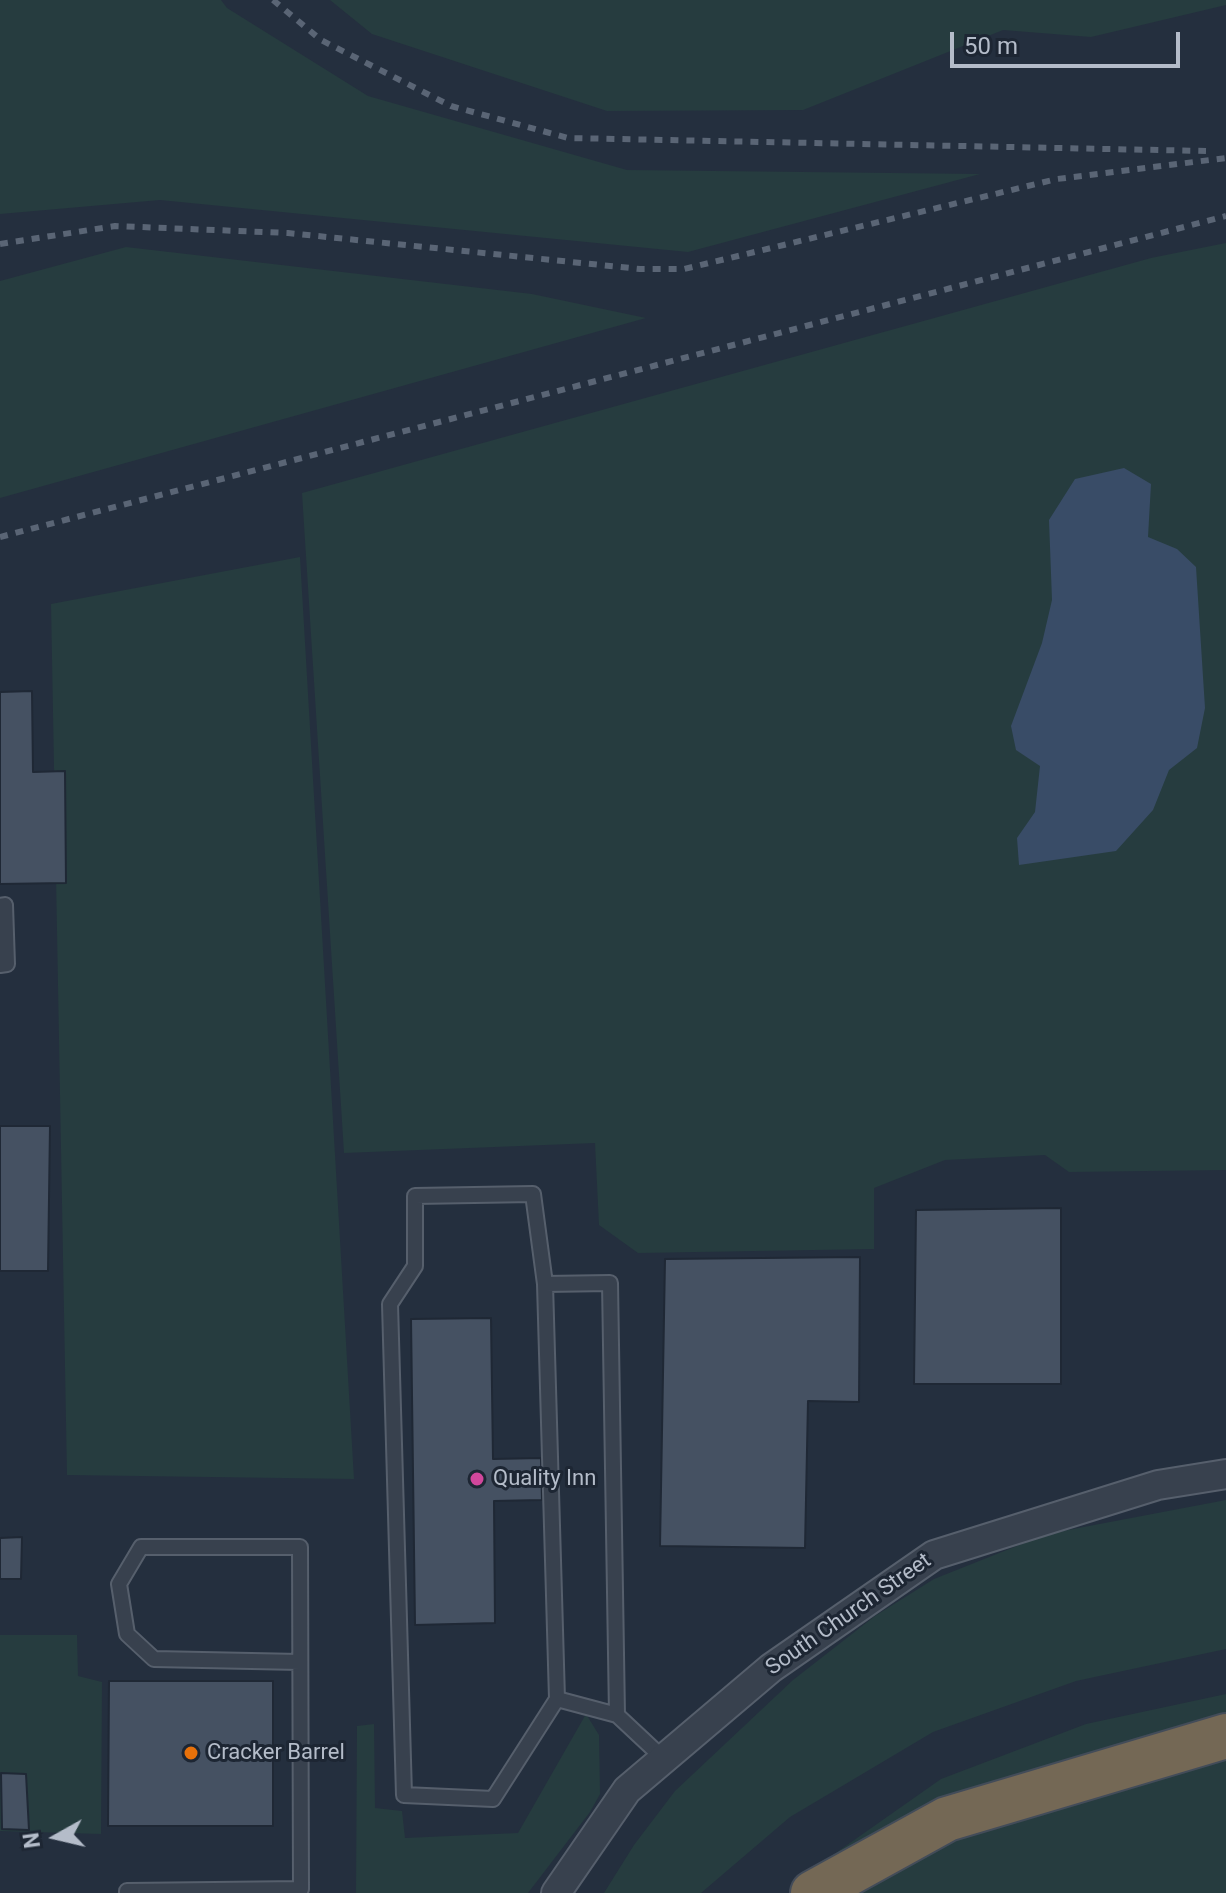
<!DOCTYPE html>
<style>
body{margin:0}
#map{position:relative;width:1226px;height:1893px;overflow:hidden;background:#242f3e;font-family:Roboto,sans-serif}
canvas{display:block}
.north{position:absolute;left:16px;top:1797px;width:80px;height:80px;-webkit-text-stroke:6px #1d2633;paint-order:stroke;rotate:262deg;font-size:22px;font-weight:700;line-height:32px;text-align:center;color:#b4bcc9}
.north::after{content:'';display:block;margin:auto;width:28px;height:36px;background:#b4bcc9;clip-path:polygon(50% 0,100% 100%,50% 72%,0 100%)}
.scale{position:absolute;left:950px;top:32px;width:230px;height:36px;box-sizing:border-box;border:4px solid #b4bcc9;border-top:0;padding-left:10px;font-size:24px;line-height:28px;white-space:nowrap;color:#b4bcc9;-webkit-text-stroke:6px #1d2633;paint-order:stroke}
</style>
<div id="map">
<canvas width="1226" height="1893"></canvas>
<div class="north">N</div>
<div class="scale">50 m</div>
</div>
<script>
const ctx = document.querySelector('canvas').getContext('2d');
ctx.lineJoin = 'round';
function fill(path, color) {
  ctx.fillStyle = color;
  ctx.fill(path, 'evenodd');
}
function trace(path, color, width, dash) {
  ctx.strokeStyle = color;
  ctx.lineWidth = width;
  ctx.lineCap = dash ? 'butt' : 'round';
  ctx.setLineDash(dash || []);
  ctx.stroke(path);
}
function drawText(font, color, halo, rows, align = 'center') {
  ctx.font = font + ' Roboto,sans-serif';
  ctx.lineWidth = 6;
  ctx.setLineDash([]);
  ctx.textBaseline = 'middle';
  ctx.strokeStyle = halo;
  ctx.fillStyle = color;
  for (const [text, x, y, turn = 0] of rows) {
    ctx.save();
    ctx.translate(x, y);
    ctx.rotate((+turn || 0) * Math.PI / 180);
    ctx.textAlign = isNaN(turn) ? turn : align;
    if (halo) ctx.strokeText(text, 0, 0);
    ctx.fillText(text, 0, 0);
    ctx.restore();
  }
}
fill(new Path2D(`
 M0,0H221L227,8L368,96L627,170L980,174L688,252L160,200L0,214Z
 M330,0H1226V5L1091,37L1003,30L803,110L607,111L372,34Z
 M1226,243V1170L1069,1172L1045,1155L945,1160L874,1188V1249L638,1253L599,1225L595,1143L344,1153L302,493L1151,258Z
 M126,247L532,294L646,318L0,498V281Z
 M300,557L354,1479L67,1475L51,604Z
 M1226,1500V1649L1076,1681L933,1732L790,1817L701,1893H604L634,1845L675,1791L793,1680L875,1616L934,1579L1047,1534Z
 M0,1635H77L78,1676L102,1682L101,1834L0,1831Z
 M1226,1694V1893H794L830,1857L941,1779L1086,1724Z
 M586,1714L599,1735L600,1794L590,1812L528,1893H356L357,1726L374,1724L375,1808L402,1811L405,1838L518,1833Z`), '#263c3f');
fill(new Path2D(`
 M1124,468L1151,484L1148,537L1177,549L1196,567L1205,708L1197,748L1169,770L1153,810L1116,851L1019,865L1017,838L1035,812L1040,766L1016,750L1011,726L1042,643L1052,600L1049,520L1075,479Z`), '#394c67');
const building = new Path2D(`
 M32,691L33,772L65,771L66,883L0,884V692Z
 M0,1126H50L48,1271H0Z
 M1061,1208V1384H914L916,1210Z
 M860,1257L859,1402L808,1401L805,1548L660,1546L665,1259Z
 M491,1318L493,1459L541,1458L542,1500L494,1501L495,1623L415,1625L411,1319Z
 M22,1537L21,1579H0V1538Z
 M109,1681H273V1826H108Z
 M1,1773L26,1774L29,1830L2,1829Z`);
fill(building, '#455162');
trace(building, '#1f2835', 2);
const service = new Path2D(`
 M0,906L5,905L7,964L0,965
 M545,1284L557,1699
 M617,1715L610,1283L545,1284L533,1194L415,1196V1266L390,1304L404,1795L493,1799L557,1699L617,1715L664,1759
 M127,1893V1891L301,1889L300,1547H141L119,1584L127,1634L154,1659L300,1662`);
const minor = new Path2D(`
 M556,1893L627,1790L771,1668L934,1555L1158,1485L1226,1474`);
const motorway = new Path2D(`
 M813,1893L947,1819L1226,1736`);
trace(service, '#565f6c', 18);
trace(minor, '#565f6c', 32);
trace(motorway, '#434c59', 48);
trace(service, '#38414e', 14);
trace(minor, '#38414e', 28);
trace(motorway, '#746855', 44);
trace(new Path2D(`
 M273,0L321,40L451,106L568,138L1206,151
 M0,244L115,226L288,233L640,269H684L1057,179L1226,158
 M0,537L1226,216`), '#5a6575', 6, [8, 8]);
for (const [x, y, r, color] of [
 [477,1479,8,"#d1479c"],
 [191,1753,8,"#e8710a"]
]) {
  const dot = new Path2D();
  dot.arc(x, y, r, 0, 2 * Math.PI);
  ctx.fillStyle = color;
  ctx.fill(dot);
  trace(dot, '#1d2633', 3);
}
drawText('22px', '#b4bcc9', '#1d2633', [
 ["Quality Inn",493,1479],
 ["Cracker Barrel",207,1753]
], 'left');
drawText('22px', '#b4bcc9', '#1d2633', [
 ["South Church Street",849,1615,-35]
]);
</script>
